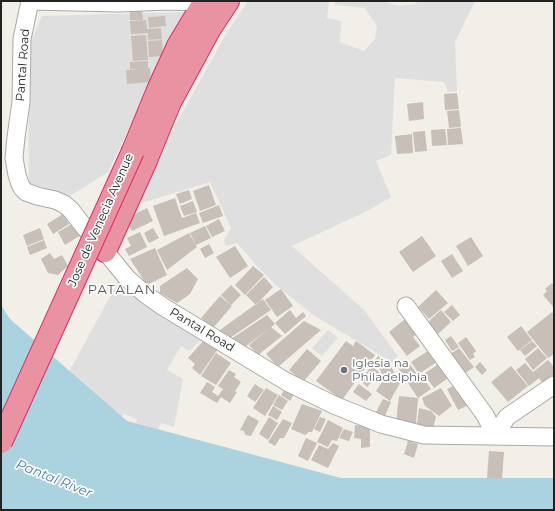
<!DOCTYPE html>
<style>
body{margin:0}
#map{position:relative;width:555px;height:511px;overflow:hidden;background:#f2efe9;font-family:Montserrat,sans-serif}
canvas{display:block}
.frame{position:absolute;inset:0;border:2px solid #222;pointer-events:none}
</style>
<div id="map">
<canvas width="555" height="511"></canvas>
<div class="frame"></div>
</div>
<script>
const ctx = document.querySelector('canvas').getContext('2d');
ctx.lineJoin = 'round';
function fill(path, color) {
  ctx.fillStyle = color;
  ctx.fill(path, 'evenodd');
}
function trace(path, color, width, dash) {
  ctx.strokeStyle = color;
  ctx.lineWidth = width;
  ctx.lineCap = dash ? 'butt' : 'round';
  ctx.setLineDash(dash || []);
  ctx.stroke(path);
}
function drawText(font, color, halo, rows, align = 'center') {
  ctx.font = font + ' Montserrat,sans-serif';
  ctx.lineWidth = 3.5;
  ctx.setLineDash([]);
  ctx.textBaseline = 'middle';
  ctx.strokeStyle = halo;
  ctx.fillStyle = color;
  for (const [text, x, y, turn = 0] of rows) {
    ctx.save();
    ctx.translate(x, y);
    ctx.rotate((+turn || 0) * Math.PI / 180);
    ctx.textAlign = isNaN(turn) ? turn : align;
    if (halo) ctx.strokeText(text, 0, 0);
    ctx.fillText(text, 0, 0);
    ctx.restore();
  }
}
fill(new Path2D(`
 M248,1H329L327,18L341,21L340,42L364,51L375,39L377,26L365,8L335,5V1H382L399,6L415,4L418,1H475L455,42L457,91L448,92L444,82L395,78L391,155L376,161L391,197L367,211L292,246L364,310L398,356L392,362L313,315L277,286L256,265L237,243L226,246L224,240L231,228L210,182L142,203L136,196L227,32Z
 M185,12L108,172L70,196L29,183L28,48L42,16Z
 M119,280L203,338L189,351L181,346L167,370L183,379L174,427L161,423L156,434L136,425L137,419L124,414L121,418L62,385Z
 M328,330L338,338L322,356L312,348Z`), '#e0dfdf');
fill(new Path2D(`
 M1,305L10,319L127,421L341,478H554V510H1Z`), '#aad3df');
fill(new Path2D(`
 M142,10L143,20H130V11Z
 M165,16L166,26L149,28L148,17Z
 M146,20L147,29L161,28L162,39L148,40V33L131,34L130,21Z
 M146,35L148,60L133,61L131,36Z
 M162,40L163,56L149,57L148,41Z
 M148,61V68H150L151,82L127,84L126,70L140,69H130V62Z
 M457,93L459,109L445,110L444,94Z
 M423,102L424,119L409,121L407,104Z
 M459,110L461,127L449,128L447,111Z
 M461,128L463,144L448,145L447,129Z
 M445,129L447,145L432,146L431,130Z
 M425,131L427,151L415,152L413,132Z
 M412,134L413,153L397,154L395,136Z
 M209,185L216,205L200,211L193,191Z
 M189,190L192,199L180,204L176,194Z
 M175,198L182,218L196,213L200,223L164,236L153,206Z
 M193,201L197,212L184,216L180,206Z
 M219,205L223,216L203,223L199,213Z
 M147,208L153,221L132,231L125,219Z
 M63,214L69,224L53,234L47,224Z
 M219,219L225,231L212,237L206,226Z
 M77,221L84,233L65,245L58,232Z
 M205,226L211,238L196,245L190,233Z
 M40,228L44,239L27,246L23,235Z
 M153,228L159,238L149,243L144,233Z
 M140,232L147,247L129,256L125,249L131,246L127,238Z
 M189,233L197,247L167,270L157,250Z
 M422,236L436,256L413,272L399,252Z
 M471,237L483,256L468,266L456,246Z
 M44,240L47,248L30,255L27,247Z
 M209,244L214,253L205,258L200,249Z
 M235,246L248,266L230,278L216,257Z
 M155,248L167,275L147,285L130,259Z
 M50,253L54,259L62,255L68,266L58,275L48,273L41,259Z
 M452,254L463,271L452,278L441,261Z
 M253,266L264,275L245,295L235,285Z
 M187,268L198,279L190,294L177,303L160,293V286Z
 M264,277L273,287L256,305L246,295Z
 M552,283L554,285V308L543,295L547,291L545,289Z
 M231,285L241,295L231,305L221,295Z
 M281,289L293,306L277,317L265,300Z
 M436,290L448,303L429,319L418,307Z
 M220,296L232,306L213,328L201,318Z
 M263,299L271,310L227,340L220,330Z
 M452,305L460,315L453,321L444,312Z
 M290,310L296,318L303,312L306,316L285,334L275,323Z
 M441,310L451,322L438,334L428,322Z
 M552,312L554,315V354L548,358L527,332Z
 M267,315L275,324L241,350L231,339Z
 M409,316L420,331L413,337L420,346L407,356L389,332Z
 M304,321L321,330L278,367L266,354Z
 M521,326L532,340L518,351L507,337Z
 M271,327L282,336L258,355L249,345Z
 M451,336L459,347L452,351L445,340Z
 M466,337L476,351L473,354L475,357L470,360L458,343Z
 M206,338L218,349L200,375L192,368L195,364L188,358Z
 M346,341L353,346L356,341L375,355L342,400L316,381Z
 M532,341L537,346L525,356L520,350Z
 M459,348L474,367L464,374L449,355Z
 M538,348L547,358L533,370L525,359Z
 M307,349L321,361L303,382L289,370Z
 M431,349L438,361L419,374L411,362Z
 M216,353L231,363L216,385L201,376Z
 M378,356L383,360L377,368L372,364Z
 M406,359L417,374L407,381L396,365Z
 M444,360L454,374L434,388L424,374Z
 M548,360L554,367V377L544,385L539,378L529,386L516,370L525,363L533,372Z
 M480,362L487,370L482,375L475,367Z
 M389,363L400,383L390,401L376,391L384,379L379,367Z
 M372,366L380,373L367,387L360,380Z
 M511,366L528,386L508,402L491,382Z
 M229,370L236,374L234,377L241,382L235,391L237,392L230,403L221,397L217,403L200,393L207,382L215,387L212,392L218,396L223,389L218,386Z
 M421,375L431,389L418,398L408,383Z
 M460,383L471,404L458,410L447,389Z
 M255,384L264,390L255,402L247,396Z
 M359,384L372,394L366,401L353,392Z
 M266,388L278,395L265,416L253,408Z
 M286,388L294,394L290,401L281,395Z
 M441,388L452,406L439,416L425,406L422,398Z
 M279,395L288,401L282,410L273,405Z
 M399,396L418,398L416,424L396,422Z
 M383,399L391,402L384,418L375,414Z
 M302,404L322,411L312,432H309L305,435L291,429Z
 M273,406L282,412L277,420L268,415Z
 M419,408L431,411L436,417L433,428L417,424Z
 M248,415L259,421L251,436L245,435L244,431L240,430Z
 M269,417L278,423L268,440L259,434Z
 M320,417L326,419L320,432L314,429Z
 M283,419L292,423L284,438H280L275,446L268,442Z
 M328,420L343,428L337,441L332,440L328,447L317,442Z
 M355,425L370,426V447L361,448V439L354,438Z
 M344,429L353,432L349,441L339,438Z
 M306,438L317,443L308,461L298,456Z
 M408,441L418,444L414,458L404,454Z
 M333,443L339,446L328,468L311,460L319,445L328,449Z
 M489,451L504,452L502,479L487,478Z`), '#c7bfb8');
const minor = new Path2D(`
 M30,1L22,39L21,102L16,137L14,158L17,175L20,184L22,188L26,192L37,196L55,200L64,204L71,210L85,228L105,251L127,278L145,294L162,306L287,382L334,405L381,424L424,435L554,437
 M30,1L119,3L167,1L204,2
 M406,306L485,415L495,435
 M495,435L507,417L554,385`);
const highway = new Path2D(`
 M133,151L158,90L178,46L205,1
 M105,251L144,165L170,102L209,30L228,1`);
trace(minor, '#a9a9a9', 19);
trace(highway, '#dc2a67', 24);
trace(minor, '#fff', 17);
trace(highway, '#e892a2', 22);
const highwayBridge = new Path2D(`
 M1,442L133,151`);
trace(highwayBridge, '#dc2a67', 24, []);
trace(highwayBridge, '#e892a2', 22);
for (const [x, y, r, color] of [
 [344,370,4,"#6b7280"]
]) {
  const dot = new Path2D();
  dot.arc(x, y, r, 0, 2 * Math.PI);
  ctx.fillStyle = color;
  ctx.fill(dot);
  trace(dot, '#fff', 1.5);
}
drawText('12px', '#222', '#fff', [
 ["Pantal Road",23,65,-86],
 ["Jose de Venecia Avenue",101,220,-66],
 ["Pantal Road",202,330,31]
]);
drawText('12px', '#5b616d', '#fff', [
 ["Iglesia na",352,363],
 ["Philadelphia",352,377]
], 'left');
ctx.letterSpacing = '1px';
drawText('13px', '#555', '#fff', [
 ["PATALAN",122,290]
]);
ctx.letterSpacing = '0px';
drawText('italic 13px', '#4a7aab', '#fff', [
 ["Pantal River",54,479,22]
]);
</script>
